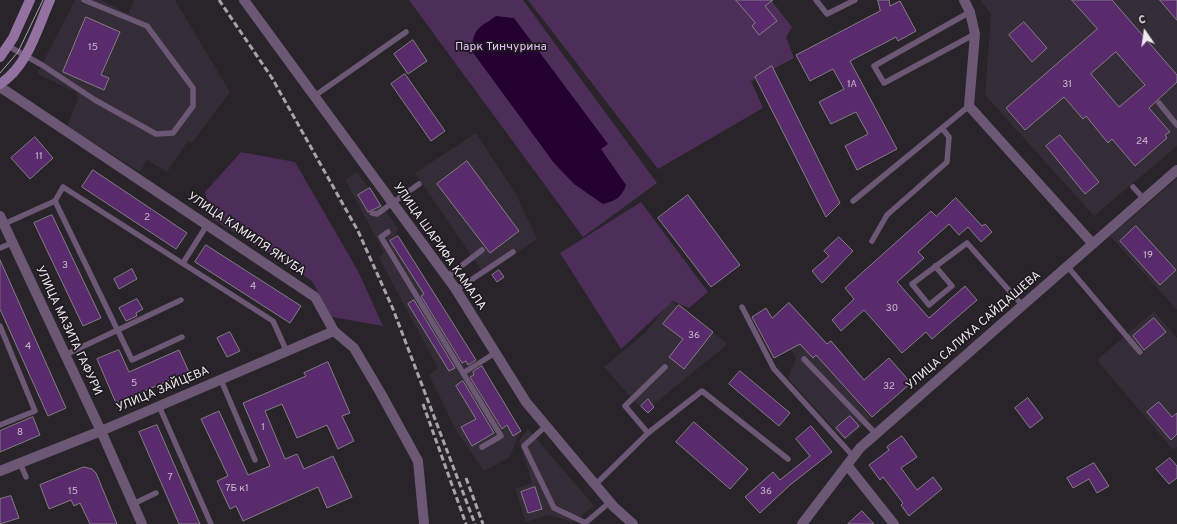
<!DOCTYPE html>
<meta charset="utf-8">
<style>
body{margin:0}
#map{position:relative;width:1177px;height:524px;overflow:hidden;background:#28242a;font-family:Overpass,sans-serif}
canvas{display:block}
.north{position:absolute;left:1125px;top:12px;width:40px;height:40px;-webkit-text-stroke:3px #1e1a20;paint-order:stroke;rotate:347deg;font-size:11px;font-weight:700;line-height:16px;text-align:center;color:#edeaef}
.north::after{content:'';display:block;margin:auto;width:14px;height:18px;background:#edeaef;clip-path:polygon(50% 0,100% 100%,50% 72%,0 100%)}
</style>
<div id="map">
<canvas width="1177" height="524"></canvas>
<div class="north">С</div>
</div>
<script>
const ctx = document.querySelector('canvas').getContext('2d');
ctx.lineJoin = 'round';
function fill(path, color) {
  ctx.fillStyle = color;
  ctx.fill(path, 'evenodd');
}
function trace(path, color, width, dash) {
  ctx.strokeStyle = color;
  ctx.lineWidth = width;
  ctx.lineCap = dash ? 'butt' : 'round';
  ctx.setLineDash(dash || []);
  ctx.stroke(path);
}
function drawText(font, color, halo, rows, align = 'center') {
  ctx.font = font + ' Overpass,sans-serif';
  ctx.lineWidth = 3.5;
  ctx.setLineDash([]);
  ctx.textBaseline = 'middle';
  ctx.strokeStyle = halo;
  ctx.fillStyle = color;
  for (const [text, x, y, turn = 0] of rows) {
    ctx.save();
    ctx.translate(x, y);
    ctx.rotate((+turn || 0) * Math.PI / 180);
    ctx.textAlign = isNaN(turn) ? turn : align;
    if (halo) ctx.strokeText(text, 0, 0);
    ctx.fillText(text, 0, 0);
    ctx.restore();
  }
}
fill(new Path2D(`
 M75,0H101L128,14L134,0H175L230,92L192,143L188,141L167,172L147,160L140,172L67,126L78,99L76,92L37,74Z
 M980,0H1177V146L1094,216L985,95L991,14Z
 M476,133L516,194L537,239L488,273L484,274L415,173Z
 M357,172L398,228L394,240L520,432L510,457L484,471L457,432L429,375L438,368L379,258L384,253L345,179Z
 M1177,179V310L1110,236Z
 M671,301L728,344L644,412L604,367L645,333Z
 M789,301L827,343L831,340L874,390L859,404L871,418L845,441L788,378L796,358L772,317Z
 M1154,311L1177,338V447L1173,450L1097,360Z
 M528,429L594,506L573,522L549,515L526,522L515,489L532,483L519,440Z`), '#342c37');
fill(new Path2D(`
 M409,0H523L657,183L583,237Z
 M528,0H771L792,27L786,37L794,58L751,81L763,108L658,169Z
 M241,152L295,162L358,271L383,326L332,317L312,281L211,218L205,192Z
 M641,202L708,292L689,308L673,301L621,349L560,253Z`), '#4d2e59');
fill(new Path2D(`
 M496,16L514,18L608,144L601,149L626,185C622,197 616,201 603,204L574,184L554,163L471,50C475,26 478,29 496,16Z`), '#240030');
const building = new Path2D(`
 M736,0H773L765,6L777,21L759,35L752,26L755,23Z
 M878,0H889L890,6L900,1L916,31L898,41L896,37L850,61L897,149L857,170L845,146L868,134L856,112L831,124L819,102L844,89L833,69L810,81L796,55L880,11Z
 M1072,0H1112L1177,75V82L1149,108L1170,132L1165,135L1167,138L1135,166L1112,139L1108,143L1086,116L1083,119L1064,97L1025,130L1006,108L1097,29ZM1116,52L1145,85L1119,107L1091,74Z
 M1160,0H1177V20Z
 M86,17L120,32L101,75L109,78L104,90L63,72Z
 M1024,22L1047,48L1032,62L1009,35Z
 M413,40L427,61L408,74L394,54Z
 M772,66L840,203L826,217L755,77Z
 M405,74L445,131L431,141L391,84Z
 M1060,135L1099,182L1085,194L1046,146Z
 M35,137L53,158L30,179L11,158Z
 M467,161L519,231L490,253L437,184Z
 M93,170L187,233L176,249L82,187Z
 M370,188L381,206L368,212L358,195Z
 M688,195L740,265L711,287L658,218Z
 M956,198L982,226L985,224L992,232L981,242L968,227L959,235L949,224L918,252L924,258L897,282L929,318L965,286L977,300L932,339L926,332L902,353L864,310L841,331L832,320L854,299L845,288L931,211L936,216Z
 M52,215L101,318L83,326L34,223Z
 M1136,226L1176,270L1160,285L1120,241Z
 M398,236L476,360L468,365L466,361L462,363L421,296L424,294L390,241Z
 M839,237L853,251L822,283L812,271L829,256L824,251Z
 M206,245L301,306L290,323L195,262Z
 M0,260L66,408L48,416L0,309Z
 M132,269L137,279L119,289L114,279Z
 M499,270L504,277L497,282L492,275Z
 M137,299L143,309L136,313L137,316L126,321L119,308Z
 M414,300L455,368L449,371L408,304Z
 M789,303L827,344L831,341L864,380L889,358L911,383L872,417L816,355L813,358L800,344L774,358L752,317L766,308L772,318Z
 M679,305L713,332L684,369L669,357L683,339L663,324Z
 M1154,318L1166,332L1144,350L1133,336Z
 M230,332L240,351L227,357L217,338Z
 M119,350L129,372L179,350L189,372L116,403L97,359Z
 M328,362L350,413L342,416L354,441L338,449L327,425L297,438L282,404L265,411L285,459L297,454L304,469L333,456L352,497L327,508L318,487L243,521L236,506L230,509L217,481L228,476L201,419L219,411L248,475L270,466L243,403L306,376L304,373Z
 M482,366L521,431L513,436L507,425L502,429L470,377L474,375L473,372Z
 M740,371L790,413L779,426L729,384Z
 M463,381L494,433L472,446L461,427L476,419L456,386Z
 M1028,398L1043,418L1030,428L1015,408Z
 M648,399L654,407L648,413L641,406Z
 M1159,402L1172,417L1177,413V434L1171,440L1147,412Z
 M850,416L859,426L845,438L836,428Z
 M33,417L40,435L0,452V431Z
 M694,422L748,469L730,489L676,442Z
 M157,425L200,524H179L139,432Z
 M811,426L832,452L790,485L760,513L745,497L773,472L780,480L810,456L796,439Z
 M902,436L917,457L901,468L917,490L933,477L942,489L909,516L901,505L903,503L883,477L880,480L869,465L889,450L887,447Z
 M1170,458L1177,466V478L1169,484L1156,469Z
 M1094,463L1109,486L1097,493L1089,479L1073,488L1067,478Z
 M84,467L92,469L96,473L117,524H90L80,503L74,506L71,500L49,509L40,485Z
 M535,487L542,509L528,513L521,492Z
 M11,496L19,518L0,524V499Z
 M862,511L874,524H848Z`);
fill(building, '#5a2b6c');
trace(building, '#827d84', 1);
trace(new Path2D(`
 M816,0L827,14L855,0
 M970,12L874,66L884,83L975,34
 M8,46L42,65L95,100L156,134L173,133L193,106V88L147,26L84,0
 M313,97L406,32
 M1159,103L1177,125
 M1133,187L1144,199
 M55,201L63,187L273,321L287,352
 M853,201L969,106
 M372,213L377,214L419,184
 M4,224L55,201L132,360L182,337
 M388,232L381,237L501,436L482,447
 M872,241L887,215L947,162L949,137L942,128
 M0,248L12,243
 M183,263L207,225
 M935,266L952,286L929,305L912,284L967,243L1022,305
 M1067,266L1140,352
 M447,277L482,250
 M456,290L513,252
 M742,307L774,369L853,456
 M0,326L35,411L0,425
 M65,355L181,300
 M804,359L876,434
 M463,373L495,353
 M221,380L255,460
 M159,406L211,524
 M546,426L524,446L554,508L586,523
 M648,433L625,406L665,367
 M20,463L26,477
 M595,485L648,433L702,391L788,459
 M133,504L156,493
 M584,524L610,502`), '#6c5774', 5.5);
trace(new Path2D(`
 M244,0L455,288L526,402L614,507L633,524
 M964,0L970,12L975,34L969,106L1093,244
 M0,87L315,297L334,331L354,348L380,392L418,461L424,524
 M0,216L101,431L142,524
 M847,465L894,524
 M0,471L101,431L334,331
 M802,524L860,448L1177,170`), '#6c5774', 10);
trace(new Path2D(`
 M0,57L13,38L30,0
 M0,84C28,66 37,29 50,0`), '#9372a1', 10);
trace(new Path2D(`
 M0,73L18,52L43,0`), '#a7a4a9', 1);
trace(new Path2D(`
 M219,0L272,78L358,231L393,309L475,524
 M423,404L466,524
 M466,478L483,524`), '#a7a4a9', 3, [6, 3]);
drawText('10px', '#c8bace', null, [
 ["15",93,48],
 ["1А",852,85],
 ["31",1067,85],
 ["24",1142,142],
 ["11",39,157],
 ["2",147,218],
 ["19",1148,256],
 ["3",65,266],
 ["4",253,287],
 ["30",892,309],
 ["36",694,336],
 ["4",28,347],
 ["5",134,384],
 ["32",889,387],
 ["1",263,428],
 ["8",20,433],
 ["7",170,478],
 ["7Б к1",237,489],
 ["15",73,492],
 ["36",766,492]
]);
drawText('12px', '#e5bdf6', '#1e1a20', [
 ["Парк Тинчурина",501,48]
]);
drawText('12px', '#edeaef', '#1e1a20', [
 ["УЛИЦА КАМИЛЯ ЯКУБА",246,235,34],
 ["УЛИЦА ШАРИФА КАМАЛА",439,247,55],
 ["УЛИЦА МАЗИТА ГАФУРИ",68,331,65],
 ["УЛИЦА САЛИХА САЙДАШЕВА",974,331,-41],
 ["УЛИЦА ЗАЙЦЕВА",163,390,-23]
]);
</script>
